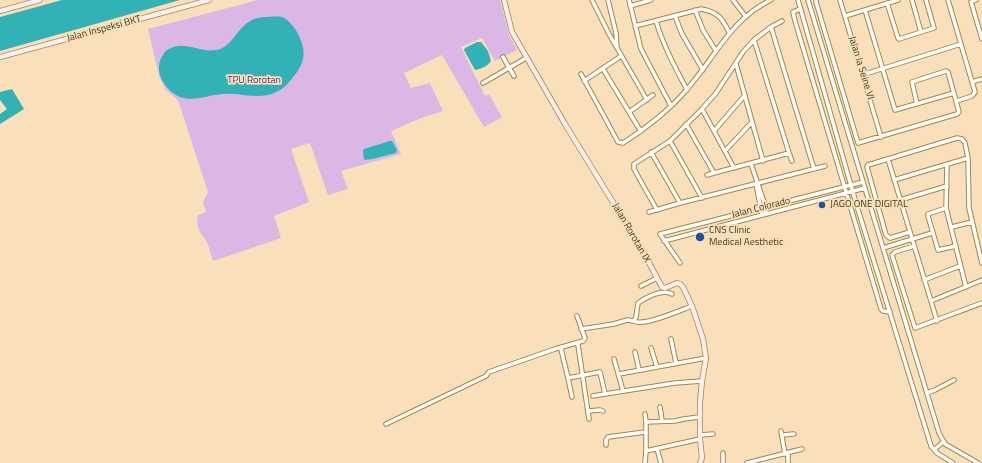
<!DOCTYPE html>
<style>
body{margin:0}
canvas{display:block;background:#f9e0ba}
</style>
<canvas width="982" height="463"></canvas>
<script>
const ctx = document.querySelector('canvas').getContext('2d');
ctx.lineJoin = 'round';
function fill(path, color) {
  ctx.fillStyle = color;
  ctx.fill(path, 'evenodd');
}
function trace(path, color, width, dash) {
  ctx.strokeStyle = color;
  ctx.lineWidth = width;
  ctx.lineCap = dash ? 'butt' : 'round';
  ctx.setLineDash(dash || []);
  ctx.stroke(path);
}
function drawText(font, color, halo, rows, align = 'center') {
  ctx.font = font + ' "Titillium Web",sans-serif';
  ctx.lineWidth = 3.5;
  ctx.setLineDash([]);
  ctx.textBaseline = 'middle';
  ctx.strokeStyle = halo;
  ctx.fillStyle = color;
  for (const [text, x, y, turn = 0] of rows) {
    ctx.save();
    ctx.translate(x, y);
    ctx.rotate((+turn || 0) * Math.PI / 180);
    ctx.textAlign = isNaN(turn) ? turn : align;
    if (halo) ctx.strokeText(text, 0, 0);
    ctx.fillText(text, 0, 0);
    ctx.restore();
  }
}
fill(new Path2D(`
 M258,0H500L509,35L517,50L495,61L482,38L461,47L485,96L489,94L502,117L484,127L442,55L404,73L411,88L430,83L443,111L421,118L391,131L401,154L341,171L348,189L328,195L310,143L291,149L309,202L274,216L281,238L213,261C211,255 209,245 205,239C199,232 196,225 198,215L206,212L203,202L208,192L178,100L166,90L159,76L148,29Z`), '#dbb7e5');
fill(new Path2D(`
 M62,0H180L0,51V17Z
 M264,17C269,17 277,16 282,17C288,19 294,27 297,32C308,52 305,64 290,81C286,86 280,91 274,93C258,100 239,92 222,94C209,95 193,102 180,97C165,91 152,70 163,55C164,53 166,50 169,49C184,40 200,53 216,50C232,48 237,27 252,20C255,18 260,18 264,17Z
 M477,42H481L488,51L491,61C488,66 481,69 475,70L464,50L465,48Z
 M12,89L24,109L0,124V114L7,109L0,100V92Z
 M390,141H392L397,150L396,153L372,159L364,160L363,151L364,149Z`), '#32b2b7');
const street = new Path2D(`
 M592,0L609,34L647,100
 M608,0L616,33L617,48
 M629,0L641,49L671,106
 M733,0L746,17
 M798,0L856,203L931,446L937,453L953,463
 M808,0L939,433L945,444L978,463
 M816,0V2L858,143L957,114L959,112L948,72L946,71L912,82L917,104
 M840,0L881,137
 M912,0L921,32
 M948,0L975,92L972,96L957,101
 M976,0L971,2L982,39
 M887,3L898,38L899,39L934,28L926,0
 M630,6L651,0
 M800,9L793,12L795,21L881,309L883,311L890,312
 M695,10L703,30L716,51
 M865,10L895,110L954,93
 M675,16L682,34L703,70
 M845,16L898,0
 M656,21C663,45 675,67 687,90
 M635,26L701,9C718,12 722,18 729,32
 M771,27L814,169
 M503,57L514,76
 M736,64L763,161
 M603,69L640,130
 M581,74L618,142L623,143C644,130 672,108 688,88C715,57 732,18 771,0
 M862,75L961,44
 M584,81L621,56
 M972,82L982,79
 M483,83L526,58
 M702,109L734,168
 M629,112L653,95
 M686,124L714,173L789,153L754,40
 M714,131L745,95
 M670,141L702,198
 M725,151L752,122
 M651,152L680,203
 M789,153L792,161
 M888,159L937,321
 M751,164L764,202L766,213
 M947,164L946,208L966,287
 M707,175L714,173
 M894,180L968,158
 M756,184L762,214
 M900,200L947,186
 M946,208L928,214V216L938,250L956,246
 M657,210L634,169V164L670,141L702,109L716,93L743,52L754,40L771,27L782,21
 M649,212L680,203L825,166
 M952,227L972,222
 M910,232L890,238L886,235L867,167L868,165L957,138L962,139L965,143L968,158L969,208L982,263
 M664,241L865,188
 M914,246L895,252L892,255L915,328L982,303
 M883,248L932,233
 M680,263L660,234L863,182
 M924,280L960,266
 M641,286L657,278
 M931,301L982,280
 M634,321C643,327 681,310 692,306
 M581,329L614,324L627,320L634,321L636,317L638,303C647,297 662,289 672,294
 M671,339L676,363
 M578,345L589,419
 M651,348L657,367
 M561,349L568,378L600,372L605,394L675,383L702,381
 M635,352L639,370
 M614,359L623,391
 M619,374L706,358
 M568,378L572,397
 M927,393L935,390L954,380
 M593,396L605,394
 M660,407L662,421
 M588,411L600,410L603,411
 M645,414L646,422
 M386,424L486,376L489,372L555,349L583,341L585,338L577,316
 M781,431L785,454
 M700,435L713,434
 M782,435L794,434
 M606,445V440L608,437L645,432
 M657,449L661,463
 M934,450L943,442
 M646,451V422L675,421L684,419L699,417
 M723,453V463
 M788,453V463
 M645,463L646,451L700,439
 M747,463L802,449`);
const secondary = new Path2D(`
 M504,0L512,32L565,124L641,248L662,287L665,288L677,283L680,284L683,287L692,306L703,339L706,358L702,381L700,403V439L702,458L700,463
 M0,11L40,0
 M0,57L209,0`);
trace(street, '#aa8342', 5.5);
trace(secondary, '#aa8342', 6);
trace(street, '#fff', 3.5);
trace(secondary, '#feeeee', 4.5);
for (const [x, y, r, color] of [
 [822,205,4,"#1b52a3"],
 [700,237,5,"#1b52a3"]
]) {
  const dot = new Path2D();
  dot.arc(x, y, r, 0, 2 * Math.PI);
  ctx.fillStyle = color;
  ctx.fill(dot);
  trace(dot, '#f9e0ba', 1.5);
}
drawText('10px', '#47371c', '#f9e0ba', [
 ["Jalan Inspeksi BKT",104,29,-15],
 ["Jalan la Seine VI",861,68,73],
 ["Jalan Colorado",761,208,-14],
 ["Jalan Rorotan IX",631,233,60]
]);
drawText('10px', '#662976', '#f9e0ba', [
 ["TPU Rorotan",254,81]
]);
drawText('10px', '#47371c', '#f9e0ba', [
 ["JAGO ONE DIGITAL",830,205],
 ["CNS Clinic",709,231],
 ["Medical Aesthetic",709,243]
], 'left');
</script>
